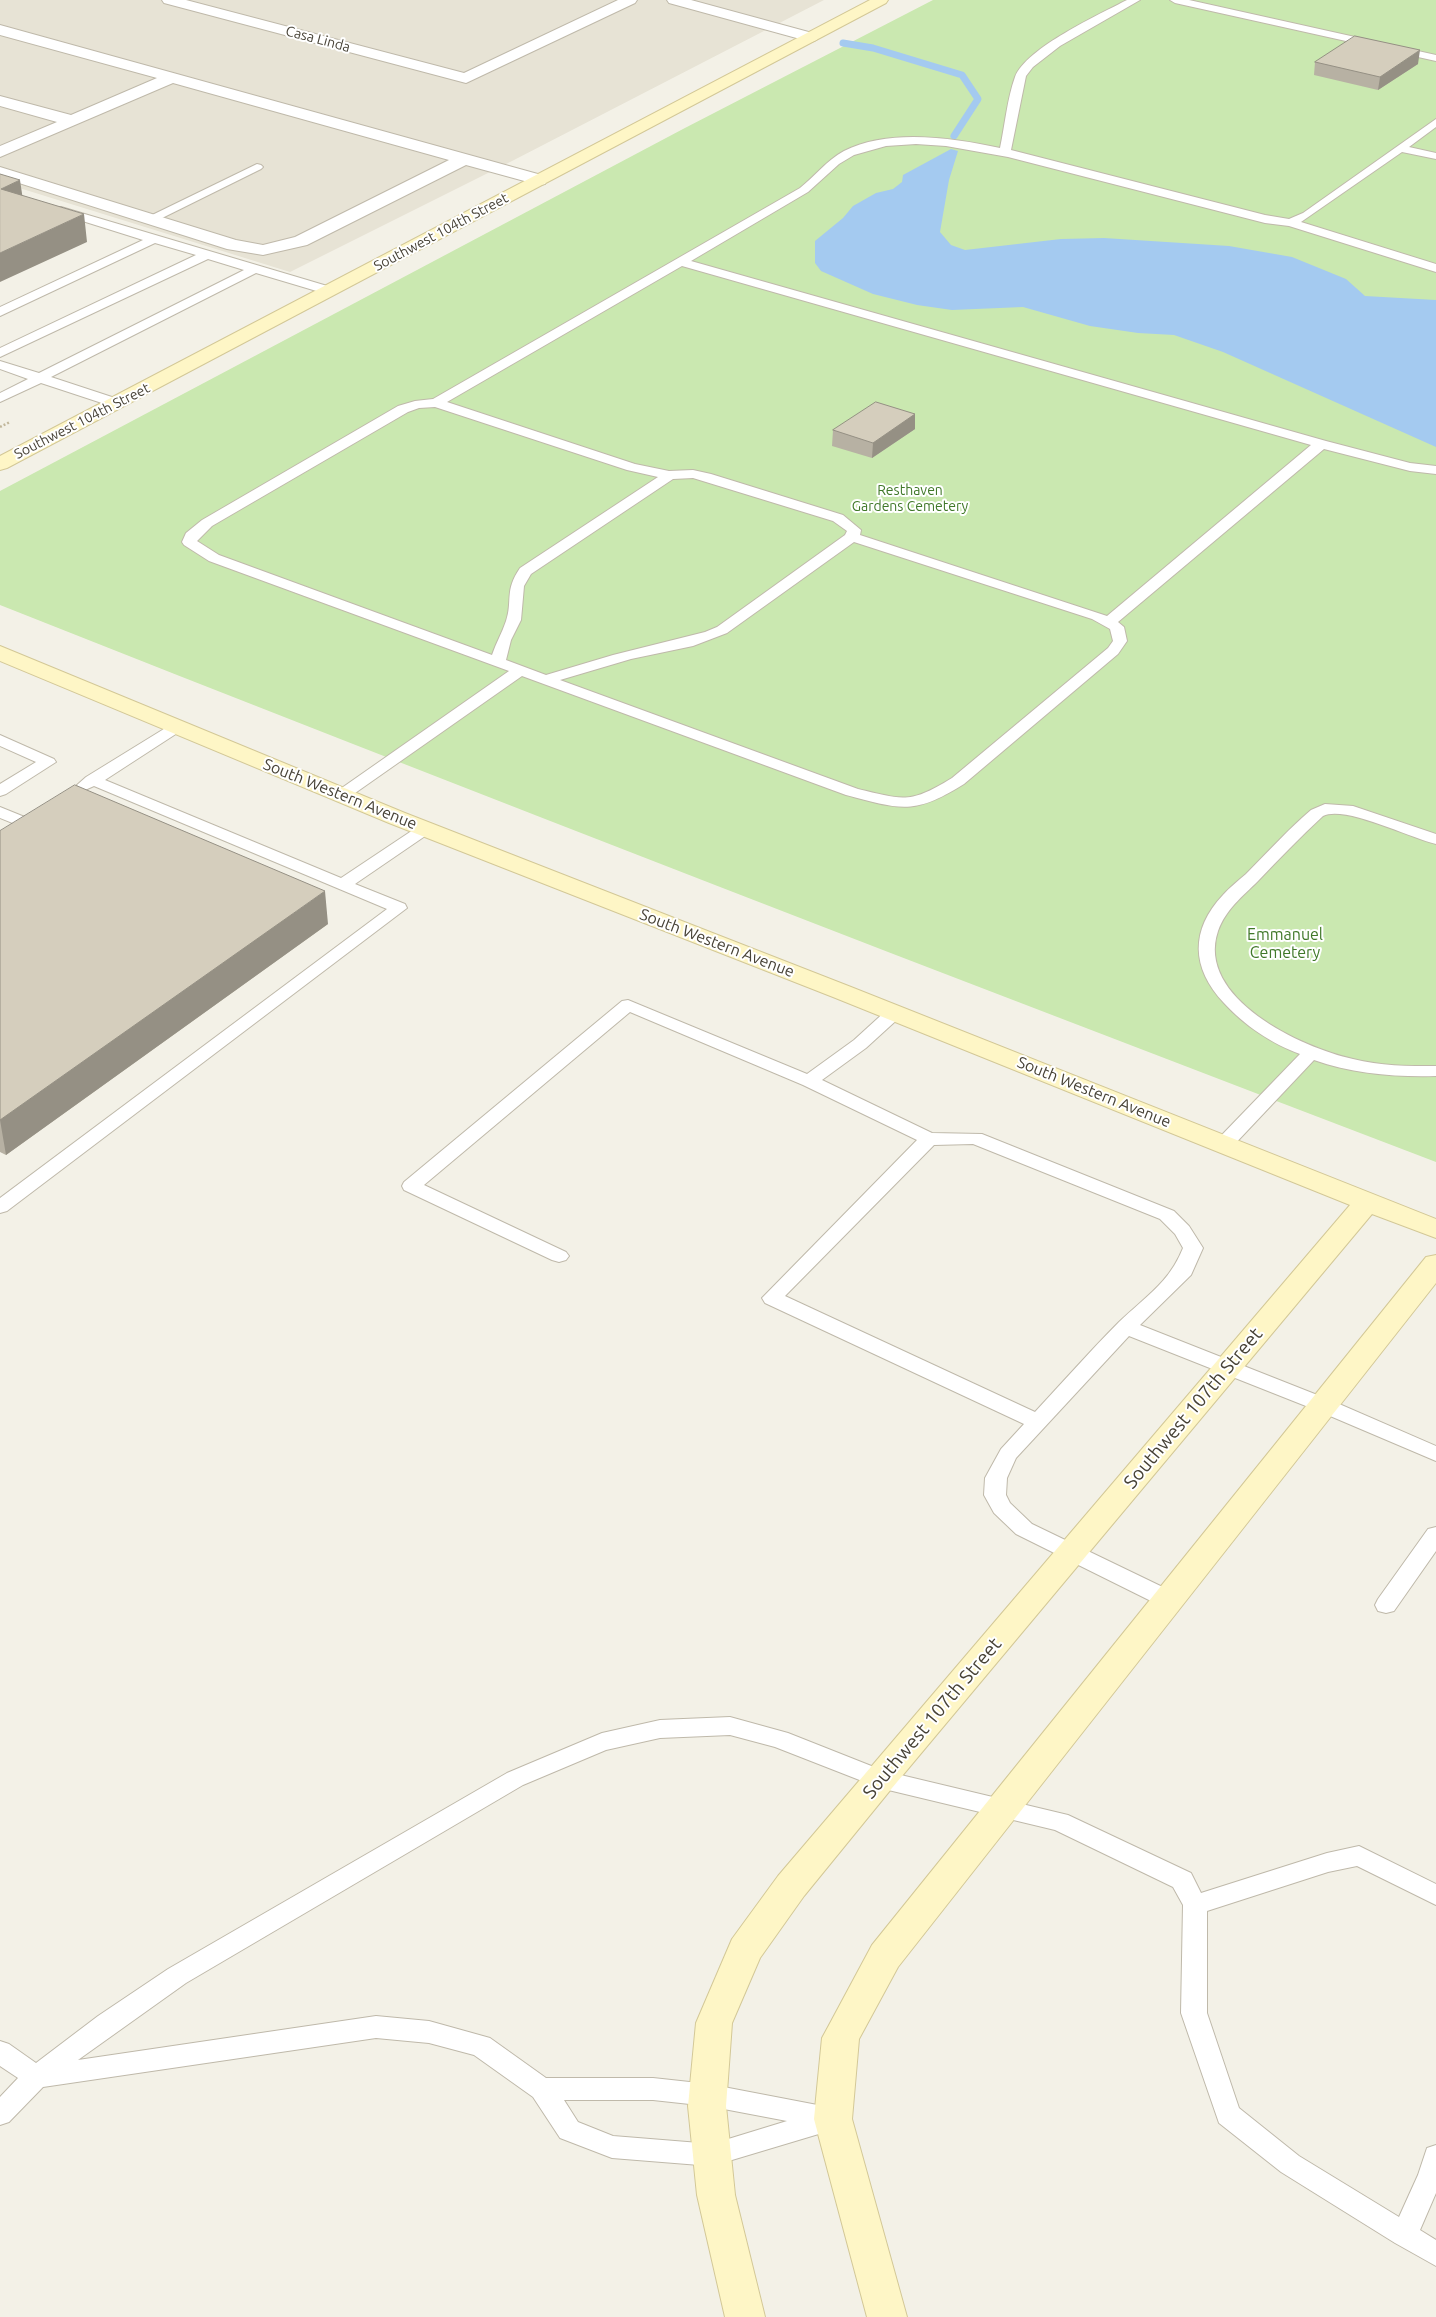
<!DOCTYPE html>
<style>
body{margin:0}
canvas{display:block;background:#f3f1e7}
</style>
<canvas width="1436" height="2317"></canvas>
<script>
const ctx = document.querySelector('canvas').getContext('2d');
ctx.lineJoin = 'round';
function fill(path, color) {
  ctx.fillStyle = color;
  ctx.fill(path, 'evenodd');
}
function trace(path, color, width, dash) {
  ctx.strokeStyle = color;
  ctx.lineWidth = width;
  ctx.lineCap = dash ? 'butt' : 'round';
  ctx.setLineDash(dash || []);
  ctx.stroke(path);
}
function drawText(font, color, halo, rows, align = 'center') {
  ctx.font = font + ' Ubuntu,sans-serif';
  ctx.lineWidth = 4;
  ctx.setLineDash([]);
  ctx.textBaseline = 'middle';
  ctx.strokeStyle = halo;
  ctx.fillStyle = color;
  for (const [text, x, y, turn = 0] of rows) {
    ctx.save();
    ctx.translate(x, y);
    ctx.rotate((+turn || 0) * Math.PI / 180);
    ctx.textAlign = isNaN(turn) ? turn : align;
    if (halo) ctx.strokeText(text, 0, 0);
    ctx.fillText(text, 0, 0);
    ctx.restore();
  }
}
fill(new Path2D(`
 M0,0H824L514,160L290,272L0,182Z`), '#e7e3d5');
fill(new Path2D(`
 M933,0H1436V1162C956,979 477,794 0,605V491L683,129Z`), '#cae8b0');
fill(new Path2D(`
 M951,149L958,151L949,180L940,232L951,245L965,250L1061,239L1104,238L1229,246L1292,257L1346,279L1365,296L1436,300V447L1223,352L1174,335L1138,333L1090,326L1023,307L952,310L917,305L873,294L821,271L815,263V241L843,218L853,206L876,193L893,189L902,182L903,175Z`), '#a4caf0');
trace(new Path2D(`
 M843,43L873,48L962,75L978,99L954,136`), '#a4caf0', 7);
const lane = new Path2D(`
 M1127,0H1140L1060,46L1033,67L1026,76L1011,150L1265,215L1289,219L1303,213L1436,119V127L1409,147L1436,153V159L1402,152L1301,222L1436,264V272L1289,226L1265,223L1008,157L946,146L916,144L886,146L854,155L839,164L808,192L691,261L1326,441L1410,463L1436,466V474L1410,471L1324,449L1118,622L1124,627L1127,641L1118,654L964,784C913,816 901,809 846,795L522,676L348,798H336L334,795L336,792L509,671L209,561L184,545L182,542L186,533L202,520L398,406L415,401L433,399L800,188C815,176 827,160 844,151C889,128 954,138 1000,148C1005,125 1007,99 1015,77C1026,48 1100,14 1127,0ZM682,266L1311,445L1107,616L860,535L861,530L843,515L711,474L693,470L669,471L635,464L447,402ZM435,407L627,470L658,477L520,568C504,591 513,601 506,621C502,633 496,643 492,655L219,555L197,541L212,526L408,412L419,408ZM693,478L833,521L847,531L845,535L717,627L705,632L613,655L546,675L506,660L511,640L521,620L524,586L531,574L673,479ZM854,542L1092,619L1110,629L1113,641L1108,648L952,778C910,804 904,800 858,789L560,680L631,659L693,646L727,633Z
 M1170,0H1189L1436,55V61L1175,3Z
 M257,164L261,165L263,167L261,169L154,222L150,223L144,219Z
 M61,207L334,288L336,291L330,295L256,273L51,377L121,400L123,403L121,406H111L41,383L0,402V393L28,379L0,369V361L39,373L244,270L208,259L0,357V348L196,255L155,243L0,316V307L143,240L57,213L55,211L57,209Z
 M177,722L182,724L185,727L182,730L105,780L341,878L419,826H431L433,829L431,832L355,884L405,904L407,908L7,1211L0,1213V1198L387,909L94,786L85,790L79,788L77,785L86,777L172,724Z
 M0,735L54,759L56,762L6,794L0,796V784L36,762L0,746Z
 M1325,804L1353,806L1436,834V844C1410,838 1345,805 1323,816C1300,837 1279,859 1258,881C1242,897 1226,909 1218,931C1195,998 1302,1048 1353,1059C1380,1066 1408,1066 1436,1066V1076C1395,1077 1353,1074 1314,1060L1231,1148L1224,1150L1217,1148L1215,1144L1217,1140L1300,1054C1272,1044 1244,1025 1224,1003C1191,968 1190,930 1223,895C1230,887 1238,881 1246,874C1265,855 1283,835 1303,817L1311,810Z
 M0,807L37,822L39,825L37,828H25L0,818Z
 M628,1000L807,1074L854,1040L888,1009H900L903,1013L900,1017L866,1048L822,1080L932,1133L982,1134L1174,1211L1189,1226L1203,1248L1191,1275L1140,1325L1330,1400L1436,1446V1461L1316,1410L1129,1336L1016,1458L1007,1478L1006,1495L1010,1503L1032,1524L1175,1593L1178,1599L1175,1605L1167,1607L1159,1605L1016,1534L994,1513L984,1495L985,1478L1001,1449L1024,1424L765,1303L762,1298L917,1140L803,1085L630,1012L424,1185L566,1252L569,1256L566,1260L559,1262L552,1260L404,1190L402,1186L404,1182L622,1001ZM973,1144L1160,1219L1175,1234L1183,1248C1169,1283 1145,1297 1119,1322C1090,1351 1063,1382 1035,1412L785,1296L934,1145Z
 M1436,1527V1551L1394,1611L1386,1613L1378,1611L1375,1605L1378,1599L1428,1529Z
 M730,1717L788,1733L884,1771L1068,1815L1191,1873L1201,1893L1327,1853L1359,1846L1436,1884V1905L1357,1866L1328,1872L1207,1911V2013L1239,2108L1299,2156L1399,2217L1418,2175L1427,2148L1436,2145V2193L1420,2230L1436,2240V2266L1395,2243L1281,2172L1219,2123L1181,2013L1183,1905L1173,1887L1055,1830L880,1788L775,1747L730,1735L660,1738L606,1750L523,1785L186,1983L78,2060L376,2016L429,2021L490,2038L546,2078H653L708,2084L833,2108L842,2111L846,2119L842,2127L712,2166L612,2158L560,2138L533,2097L474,2055L429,2043L376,2038L43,2087L9,2122L0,2125V2097L18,2078L0,2066V2041L9,2044L36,2063L98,2016L168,1969L507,1773L602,1733L660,1720ZM564,2100H653L708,2106L787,2121L712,2144L613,2136L578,2122Z`);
const street = new Path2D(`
 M162,0H186L464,73L618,0H637L635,3L466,83L164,3Z
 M667,0H691L816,34L819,37L816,40L811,42L669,3Z
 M0,25L545,176L547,180L545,184L539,185L466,165L307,245L263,255L227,249L0,177V167L236,240L263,245L295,237L449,160L173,83L0,157V146L57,122L0,106V96L71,115L157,78L0,35Z`);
const secondary = new Path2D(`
 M870,0H888L886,3L7,468L0,470V456Z
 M0,646L405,813L851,987L1436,1219V1238L1372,1214L892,1788L804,1896L760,1958L732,2023L726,2106L735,2195L765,2317H725L697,2195L688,2106L696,2023L732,1939L778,1876L1350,1205L833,997L389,823L0,661Z
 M1436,1255V1283L898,1967L859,2039L852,2119L907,2317H867L814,2119L822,2038L828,2027L872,1945L1426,1257Z`);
trace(lane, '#bfb9aa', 2);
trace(street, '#bfb9aa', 2);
trace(secondary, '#d3c897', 2);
trace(new Path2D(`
 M0,427L10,422`), '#c1b79b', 2.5, [2, 2]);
fill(lane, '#fff');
fill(street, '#fff');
fill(secondary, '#fef6c6');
fill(new Path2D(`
 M1315,62L1418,64L1378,90L1314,75Z
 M915,414V429L872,458L832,446L833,430Z
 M0,831L328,924L6,1155L0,1152Z`), '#b7b1a3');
fill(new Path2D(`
 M1420,50L1418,64L1378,90L1380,77Z
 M20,180L24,207L1,189Z
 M84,214L87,242L0,282V253Z
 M915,414V429L872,458L873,443Z
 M325,891L328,924L6,1155L0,1120Z`), '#959084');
const building = new Path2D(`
 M1355,36L1420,50L1380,77L1315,62Z
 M0,174L20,180L1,189L84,214L0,253Z
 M876,402L915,414L873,443L833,430Z
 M75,785L325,891L0,1120V831Z`);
fill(building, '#d5cebd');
trace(building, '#959084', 1);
drawText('14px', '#474236', '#fff', [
 ["Casa Linda",318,39,15],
 ["Southwest 104th Street",441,232,-28],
 ["Southwest 104th Street",82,421,-27]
]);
drawText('14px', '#407829', '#fff', [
 ["Resthaven",910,490],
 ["Gardens Cemetery",910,506]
]);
drawText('16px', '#474236', '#fff', [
 ["South Western Avenue",340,794,22],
 ["South Western Avenue",717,943,21],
 ["South Western Avenue",1094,1092,22]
]);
drawText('16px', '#407829', '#fff', [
 ["Emmanuel",1285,935],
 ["Cemetery",1285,953]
]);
drawText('19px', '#474236', '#fff', [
 ["Southwest 107th Street",1193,1408,-50],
 ["Southwest 107th Street",932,1718,-50]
]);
</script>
